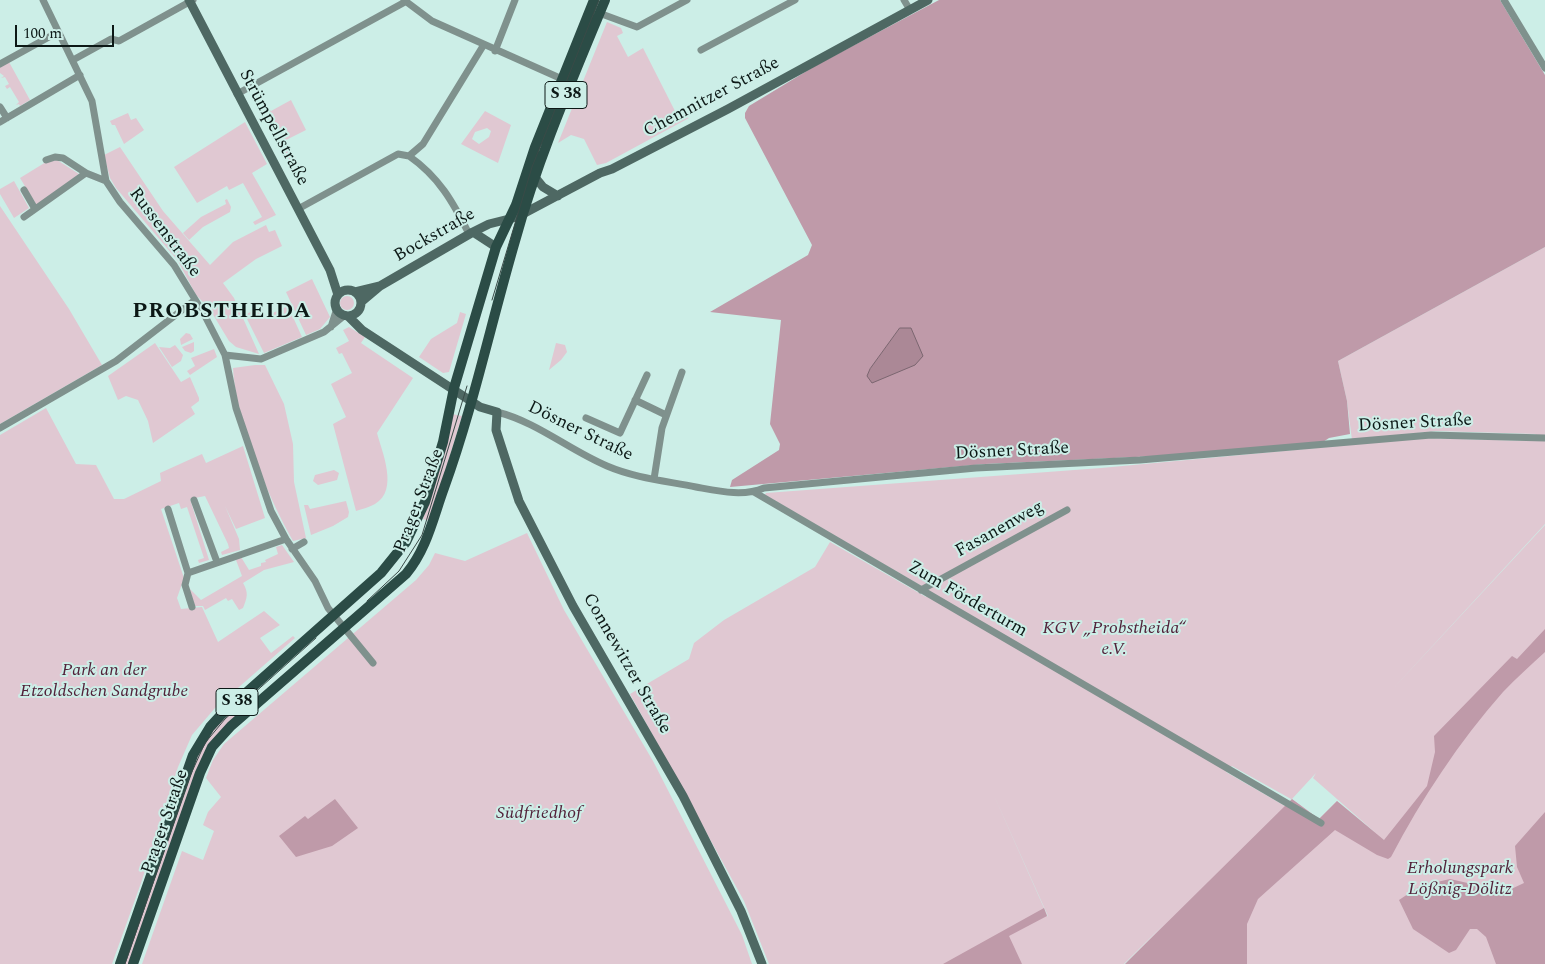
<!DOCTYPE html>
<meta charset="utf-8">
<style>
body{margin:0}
#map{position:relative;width:1545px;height:964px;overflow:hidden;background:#cceee7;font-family:Spectral,serif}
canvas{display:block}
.scale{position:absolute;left:15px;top:25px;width:99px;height:22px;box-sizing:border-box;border:2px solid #0c1816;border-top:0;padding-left:6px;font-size:15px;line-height:18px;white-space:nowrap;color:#0c1816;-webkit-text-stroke:4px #cceee7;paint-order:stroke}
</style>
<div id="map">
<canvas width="1545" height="964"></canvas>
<div class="scale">100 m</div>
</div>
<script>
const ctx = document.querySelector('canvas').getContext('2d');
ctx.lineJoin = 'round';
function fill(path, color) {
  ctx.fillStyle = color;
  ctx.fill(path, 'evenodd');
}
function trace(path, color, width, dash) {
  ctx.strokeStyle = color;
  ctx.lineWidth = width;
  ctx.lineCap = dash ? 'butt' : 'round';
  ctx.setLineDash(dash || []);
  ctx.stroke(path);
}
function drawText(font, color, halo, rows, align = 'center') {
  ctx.font = font + ' Spectral,serif';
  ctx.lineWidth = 4;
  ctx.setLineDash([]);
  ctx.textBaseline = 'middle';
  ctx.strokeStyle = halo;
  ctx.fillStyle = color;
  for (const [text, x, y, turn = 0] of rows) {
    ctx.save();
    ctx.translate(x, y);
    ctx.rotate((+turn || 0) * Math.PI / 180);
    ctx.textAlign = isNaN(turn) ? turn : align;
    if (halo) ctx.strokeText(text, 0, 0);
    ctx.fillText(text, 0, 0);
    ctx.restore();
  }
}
fill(new Path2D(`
 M607,22L621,28L623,33L617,36L628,57L643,48L676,113L689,118L606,163L597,165L584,139L571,135L558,143Z
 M9,62L30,100L20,106L19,104L16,105L19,102L10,87L7,89L5,86L9,84L5,77L1,78L4,76L0,73V67Z
 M264,100L271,111L291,100L306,130L286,140L300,166L294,169L259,103Z
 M485,111L511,125L498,163L461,144ZM487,128L491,131L489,137L479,144L472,139L475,132Z
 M128,113L131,120L136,118L144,130L124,144L115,125H112L110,121Z
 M245,122L267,164L252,173L276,215L255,225L253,222L262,217L243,183L229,190L227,186L197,203L174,167Z
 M120,147L163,211L210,265L233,242L266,225L269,232L275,230L282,246L256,259L223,283L234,298L259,354L236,347L229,341L209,308L196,295L178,261L116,188L110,178L104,155Z
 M57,160L79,174L37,206L20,178L46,162Z
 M14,181L29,208L14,218L0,194V189Z
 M227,199L231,207L230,212L203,227L189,240L183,233L201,217L226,204L225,200Z
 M0,206L69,309L102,365L0,424Z
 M1545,247V524L1389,693L1545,525V964H1125L1165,923L1124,964H769L744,901L630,694L689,659L694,643L724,620L815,567L830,542L926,597L930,591L765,495L766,493L1101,468L1423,438L1530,441L1536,434L1436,431L1352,440L1347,401L1338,361ZM1232,766L1291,799L1292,800L1285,806L1226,772ZM1316,773L1313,778L1377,834L1337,801L1319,819L1292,799ZM992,791L1048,916V917Z
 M312,279L330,317L320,329L306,335L286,292Z
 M340 303a7 7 0 1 1 14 0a7 7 0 1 1-14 0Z
 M261,306L266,316L288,306L302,337L264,353L245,315Z
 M460,312L466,314L449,372L443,373L419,357L431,339L457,323Z
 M349,327L365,337L361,343L413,378L377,433C382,452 399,490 375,504C370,507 362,509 356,511L333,424L346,417L331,384L352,373L342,353L339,354L336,348L349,341L343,330Z
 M186,333L190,334L193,339L181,345L180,339Z
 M194,342V351L191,353L185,351L182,347Z
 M155,343L181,382L190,377L199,398V401L191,407L195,414L153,443L148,421L138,400L126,396L118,400L108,376Z
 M556,343L565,345L567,352L561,360L549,370Z
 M175,345L183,355L181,361L172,367L159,347L170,348Z
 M214,349L217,357L190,375L187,371L195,366L191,358Z
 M255,365H265L284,404L293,444L294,482L306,538L293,541C268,497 235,418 233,368Z
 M46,408L76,464L96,465L114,499H124L161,481L160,473L202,454L206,463L243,446L265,518L236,529L225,506L239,539L240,550L222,555L221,552L229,548L228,544L205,496L190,499L209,560L199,563L198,560L204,558L187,507L181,509L179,503L161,509L184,578L177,598L181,609L202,607L218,642L264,611L280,625L260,638L271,653L293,636L295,638L215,708L192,735L178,767L141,883L112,964H0V435Z
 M452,414L462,416L430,521L423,519Z
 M334,470L339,473L337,480L318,485L313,481L315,475Z
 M346,501L349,512L348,517L333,526L311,535L304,505H308L310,509Z
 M527,533L564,610L653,761L742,935L752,964H142L182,851L203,860L214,831L203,825L208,812L221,797L206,778L213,760L224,744L416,580L429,565L435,553L465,561Z
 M282,545L294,562L264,570L243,583C249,593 247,598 243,608L239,610L232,599L228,601L226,598L205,610L203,606H195L189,588L201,600L242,576L236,560L241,557L249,570L261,566V563L266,562L265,560L278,554L276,547Z
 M246,698L252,704L218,734L129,964H123L196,756L212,729Z`), '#e0c8d2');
fill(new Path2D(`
 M939,0H1500L1545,75V247L1338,361L1347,401L1350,434L1329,438L1323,442L1157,456L985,464L730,487L732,480L779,450L780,444L770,424L781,320L710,312L808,255L812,245L745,118V113L749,106L815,66Z
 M1545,629V652C1531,665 1516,678 1503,692C1459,742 1422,798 1391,857L1388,859L1377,855L1335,830L1258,899L1247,924V964H1125L1292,799L1319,819L1337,801L1384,840L1427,786L1435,752L1434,736L1512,656L1517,659Z
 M335,799L358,828L332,846L296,857L279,836L305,816L308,819Z
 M1545,812V964H1496L1486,937L1477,929H1470L1456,950L1449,953L1413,929L1399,900L1420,886L1450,879L1485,887L1509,890L1524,883L1517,867L1515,846Z
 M1044,908L1047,916L1009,936L1022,964H943Z`), '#bf9aa9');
const water = new Path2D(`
 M900,328H911L923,356L915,365L872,383L867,376L870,369Z`);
fill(water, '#ab8896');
trace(water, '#7b6670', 1);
trace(new Path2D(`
 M43,0L92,101L106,181L120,202L174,265L204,314L225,355L236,408L271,511L286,539L315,581L328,608L373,663
 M404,0L432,21L562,79
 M904,0L910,10
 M1504,0L1545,68
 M599,13L637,27L687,0
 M701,50L795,0
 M495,51L515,0
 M73,60L111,39L119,41L193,0
 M0,64L58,32
 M237,94L405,2
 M0,107L7,118
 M0,122L80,75
 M409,156C439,177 453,202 469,234
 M46,160L55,157L63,158L86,173L106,181
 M24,190L35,209
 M298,209L398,154L409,156L423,144L483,46
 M24,217L86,173
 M331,327L337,308
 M225,355L261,359L324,332L345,315
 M635,400L666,415
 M497,412C537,422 569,450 607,466C635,478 666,481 696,487C718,491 743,497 764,488L976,468L1140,460L1431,435L1545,438
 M586,418L620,433L647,375
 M0,428L116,361L195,300
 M654,479L662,428L682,372
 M754,492L1321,823
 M194,500L217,562
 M168,509L188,573
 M292,549L304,542
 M921,590L1067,510
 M192,607L185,585L188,573L286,539`), '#7f918d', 7);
trace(new Path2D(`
 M189,0L330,270L338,295
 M534,176L543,187L558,196
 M473,232L496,247
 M335 303a13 13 0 1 1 26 0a13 13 0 1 1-26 0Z
 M355,292L380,286
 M361,302L380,286L473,232L489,224L517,217L600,173L612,169L728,109L928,0
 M348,316L362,330L480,407L497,412L496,430L519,501L573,606L683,796L741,911L762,964`), '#4e6863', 9);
trace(new Path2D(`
 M120,964L193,755L210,727L221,715L381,573L406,542L425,502L443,442L454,388L496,247L516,205L535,147L594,0
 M133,964L200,773L212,747L231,726L406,574C427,549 433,518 444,488C473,408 491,323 515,241C538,158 572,80 605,0`), '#2b4c46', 10);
trace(new Path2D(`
 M492,300L532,167L599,0
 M367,601L399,571L422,535L467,386
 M125,964L190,776L205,743L225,719L316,638`), '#394a47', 1);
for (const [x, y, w] of [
 [566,95,42],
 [237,702,42]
]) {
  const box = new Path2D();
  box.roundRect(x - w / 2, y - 13.5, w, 27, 4);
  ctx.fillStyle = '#cceee7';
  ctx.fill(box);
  trace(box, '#0c1816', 1);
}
drawText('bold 16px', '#0c1816', null, [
 ["S 38",566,95],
 ["S 38",237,702]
]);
drawText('18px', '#0c1816', '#cceee7', [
 ["Chemnitzer Straße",712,98,-28],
 ["Strümpellstraße",273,128,62],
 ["Russenstraße",164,233,53],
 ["Bockstraße",435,236,-30],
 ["Dösner Straße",1415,424,-3],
 ["Dösner Straße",580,432,26],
 ["Dösner Straße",1012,452,-3],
 ["Prager Straße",420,501,-69],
 ["Fasanenweg",1000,530,-29],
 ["Zum Förderturm",967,600,30],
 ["Connewitzer Straße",626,664,60],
 ["Prager Straße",166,822,-71]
]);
drawText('italic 18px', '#52223a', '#cceee7', [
 ["KGV „Probstheida“",1114,629],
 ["e.V.",1114,650],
 ["Park an der",104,671],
 ["Etzoldschen Sandgrube",104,692],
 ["Südfriedhof",539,814],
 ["Erholungspark",1460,869],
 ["Lößnig-Dölitz",1460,890]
]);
ctx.letterSpacing = '1px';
drawText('bold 22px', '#0c1816', '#cceee7', [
 ["PROBSTHEIDA",222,313]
]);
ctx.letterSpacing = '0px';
</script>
